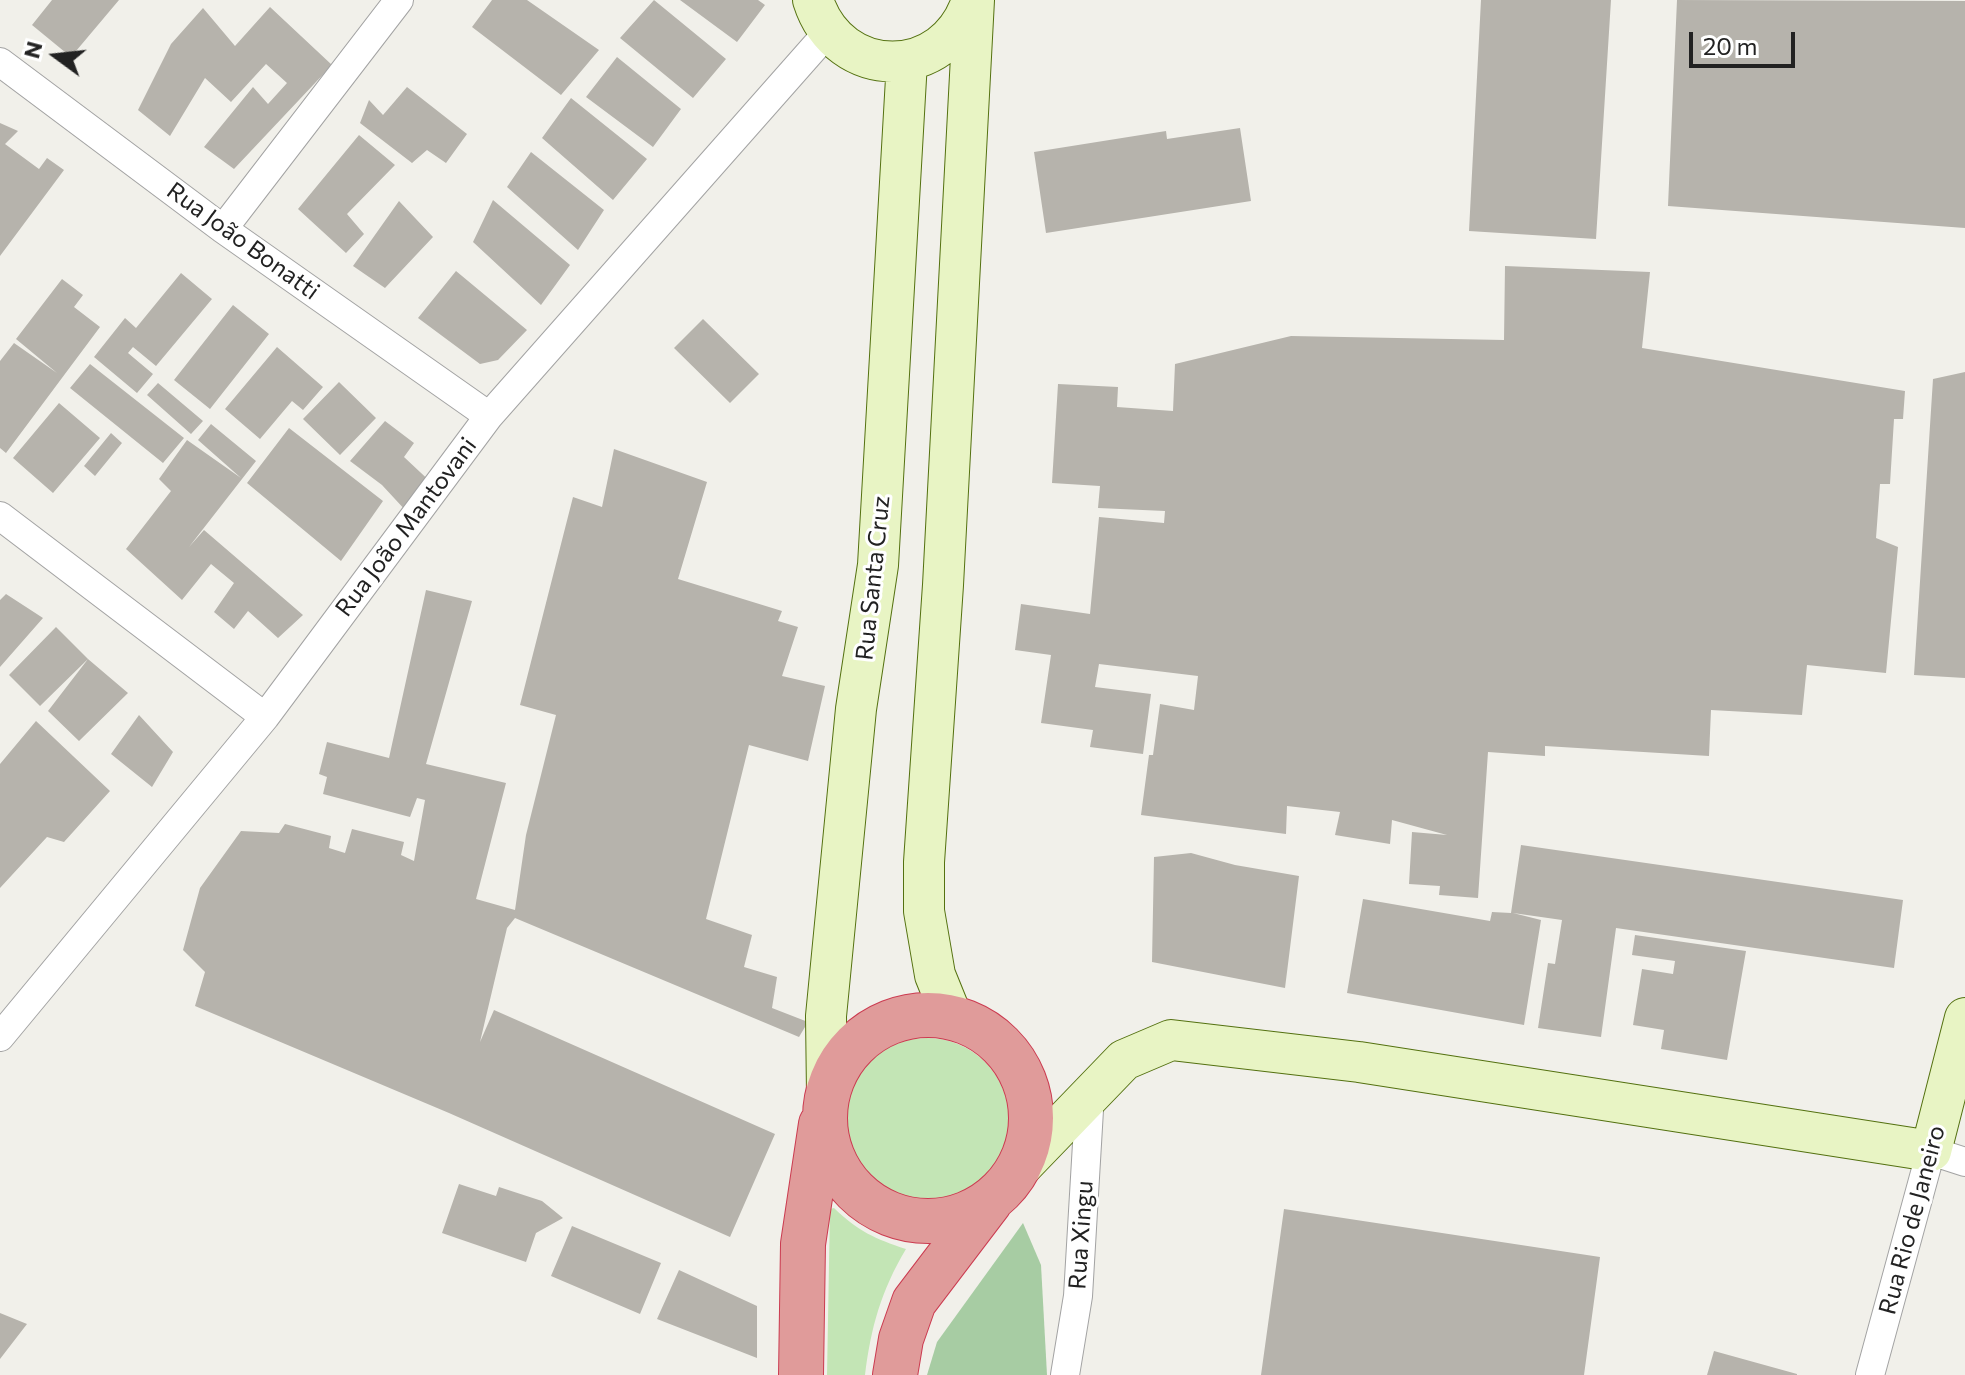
<!DOCTYPE html>
<meta charset="utf-8">
<style>
body{margin:0}
#map{position:relative;width:1965px;height:1375px;overflow:hidden;background:#f1f0ea;font-family:Commissioner,sans-serif}
canvas{display:block}
.north{position:absolute;left:16px;top:16px;width:80px;height:80px;-webkit-text-stroke:6px #fff;paint-order:stroke;rotate:285deg;font-size:22px;font-weight:700;line-height:32px;text-align:center;color:#222}
.north::after{content:'';display:block;margin:auto;width:28px;height:36px;background:#222;clip-path:polygon(50% 0,100% 100%,50% 72%,0 100%)}
.scale{position:absolute;left:1689px;top:32px;width:106px;height:36px;box-sizing:border-box;border:4px solid #222;border-top:0;padding-left:10px;font-size:24px;line-height:28px;white-space:nowrap;color:#222;-webkit-text-stroke:6px #fff;paint-order:stroke}
</style>
<div id="map">
<canvas width="1965" height="1375"></canvas>
<div class="north">N</div>
<div class="scale">20 m</div>
</div>
<script>
const ctx = document.querySelector('canvas').getContext('2d');
ctx.lineJoin = 'round';
function fill(path, color) {
  ctx.fillStyle = color;
  ctx.fill(path, 'evenodd');
}
function trace(path, color, width, dash) {
  ctx.strokeStyle = color;
  ctx.lineWidth = width;
  ctx.lineCap = dash ? 'butt' : 'round';
  ctx.setLineDash(dash || []);
  ctx.stroke(path);
}
function drawText(font, color, halo, rows, align = 'center') {
  ctx.font = font + ' Commissioner,sans-serif';
  ctx.lineWidth = 6;
  ctx.setLineDash([]);
  ctx.textBaseline = 'middle';
  ctx.strokeStyle = halo;
  ctx.fillStyle = color;
  for (const [text, x, y, turn = 0] of rows) {
    ctx.save();
    ctx.translate(x, y);
    ctx.rotate((+turn || 0) * Math.PI / 180);
    ctx.textAlign = isNaN(turn) ? turn : align;
    if (halo) ctx.strokeText(text, 0, 0);
    ctx.fillText(text, 0, 0);
    ctx.restore();
  }
}
fill(new Path2D(`
 M845 1120a82 82 0 1 1 164 0a82 82 0 1 1-164 0Z
 M834,1208C858,1231 875,1239 906,1249C881,1291 871,1327 865,1375H827L830,1209Z`), '#c3e5b5');
fill(new Path2D(`
 M1023,1223L1041,1265L1047,1375H927L937,1342Z`), '#a7cca3');
fill(new Path2D(`
 M52,0H119L71,57L32,25Z
 M492,0H527L599,50L561,95L472,27Z
 M654,0L726,59L693,98L620,38Z
 M680,0H758L765,5L737,42Z
 M1481,0H1611L1596,239L1469,231Z
 M1677,0L1965,1V228L1668,206Z
 M270,7L332,65L234,169L204,147L253,87L268,104L287,83L266,64L231,102L205,78L170,136L138,110L171,44L203,8L235,46Z
 M617,57L681,109L653,147L586,97Z
 M407,87L467,134L446,163L427,150L412,163L360,123L369,100L383,115Z
 M571,98L647,159L613,200L542,138Z
 M0,123L18,131L5,144L39,169L47,158L64,170L0,256Z
 M1240,128L1251,201L1046,233L1034,152L1166,131L1167,139Z
 M359,135L395,165L347,214L364,234L346,253L298,209Z
 M531,152L604,210L578,250L507,187Z
 M493,200L570,265L541,305L473,242Z
 M399,201L433,237L385,288L353,266Z
 M1505,266L1650,272L1642,348L1905,391L1903,419H1894L1890,484H1880L1876,538L1898,547L1886,673L1807,665L1802,715L1711,710L1709,756L1545,746V756L1488,752L1478,898L1439,895L1440,886L1409,884L1412,832L1447,835L1392,820L1390,844L1335,835L1340,812L1287,806L1286,834L1141,815L1149,755H1153L1160,704L1194,710L1198,676L1099,664L1095,687L1151,694L1143,754L1090,747L1093,730L1041,723L1051,655L1015,650L1021,604L1090,614L1099,517L1164,523L1165,511L1098,508L1100,486L1052,483L1058,384L1118,387L1117,407L1173,411L1175,364L1291,336L1504,340Z
 M456,271L527,330L498,360L480,364L418,318Z
 M181,273L212,299L156,366L133,347L128,353L153,374L137,393L94,357L125,318L136,328Z
 M62,279L83,295L74,307L100,327L6,453L0,448V361L14,343L57,373L16,339Z
 M233,305L269,334L210,409L174,380Z
 M703,319L759,374L730,403L674,348Z
 M277,347L323,387L303,410L292,401L260,439L225,409Z
 M90,364L184,438L163,463L70,388Z
 M1965,372V678L1914,675L1933,379Z
 M339,382L376,418L340,455L303,419Z
 M158,383L203,421L191,434L147,395Z
 M59,403L100,438L53,493L13,458Z
 M385,421L414,443L404,457L436,487L407,512L382,485L350,461Z
 M211,424L256,461L189,547L204,530L303,615L278,638L248,611L234,629L214,612L234,583L211,564L182,600L126,549L171,491L159,479L187,440L241,478L198,440Z
 M289,428L383,501L341,561L247,483Z
 M111,433L122,443L95,476L84,466Z
 M614,449L707,482L678,579L782,611L778,621L798,627L782,676L825,686L808,761L749,745L706,919L752,935L744,967L777,977L772,1008L808,1022L799,1037L515,918L507,928L480,1042L494,1010L775,1134L730,1237L449,1113L195,1006L205,972L183,950L200,888L241,831L279,833L285,824L331,836L329,848L345,853L352,829L404,842L401,855L414,861L425,800L417,798L410,817L323,794L327,777L319,774L327,742L389,758L426,590L472,601L426,764L506,783L476,899L515,910L526,835L556,715L520,705L573,497L602,507Z
 M6,594L43,618L0,667V600Z
 M56,627L88,659L40,706L9,675Z
 M88,659L128,693L79,741L48,711Z
 M139,715L173,752L152,787L111,754Z
 M36,721L110,791L64,842L47,837L0,888V764Z
 M1521,845L1903,900L1894,968L1616,928L1601,1037L1538,1028L1548,963L1555,964L1562,920L1513,913L1541,920L1524,1025L1347,993L1363,899L1490,921L1492,912L1511,913Z
 M1191,853L1235,865L1299,876L1285,988L1152,962L1154,857Z
 M1635,935L1746,951L1727,1060L1661,1049L1664,1030L1633,1025L1642,969L1673,974L1675,961L1632,955Z
 M459,1184L496,1196L499,1187L542,1201L563,1218L536,1233L526,1262L442,1233Z
 M1284,1209L1600,1257L1584,1375H1261Z
 M572,1226L661,1263L640,1314L551,1276Z
 M679,1270L757,1306V1358L657,1319Z
 M0,1313L27,1324L0,1359Z
 M1714,1351L1797,1374V1375H1707Z`), '#b6b3ac');
const street = new Path2D(`
 M0,62L223,229L489,416
 M223,229L399,0
 M0,516L265,717
 M0,1037L265,717L489,416L829,31
 M1065,1375L1078,1296L1090,1093
 M1870,1375L1931,1151L1965,1162`);
const secondary = new Path2D(`
 M813,0C839,82 946,82 972,0
 M952,1017L935,975L924,911V862L943,585L974,0
 M827,1094L826,1016L856,709L878,565L907,61
 M1015,1173L1124,1060L1171,1040L1359,1062L1931,1151L1965,1018`);
const highway = new Path2D(`
 M825 1118a103 103 0 1 1 206 0a103 103 0 1 1-206 0Z
 M801,1375L803,1244L821,1124
 M895,1375L901,1339L914,1302L990,1202`);
trace(street, '#a3a3a3', 30);
trace(secondary, '#547110', 42);
trace(highway, '#cb3b50', 46);
trace(street, '#fff', 28);
trace(secondary, '#e8f4c4', 40);
trace(highway, '#e09b9a', 44);
drawText('24px', '#222', '#fff', [
 ["Rua João Bonatti",243,241,36],
 ["Rua João Mantovani",406,527,-53],
 ["Rua Santa Cruz",873,578,-84],
 ["Rua Rio de Janeiro",1912,1220,-75],
 ["Rua Xingu",1081,1235,-86]
]);
</script>
